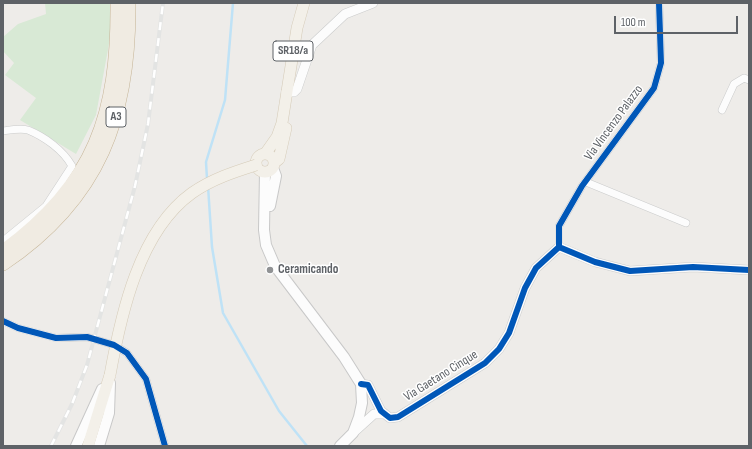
<!DOCTYPE html>
<style>
body{margin:0}
#map{position:relative;width:752px;height:449px;overflow:hidden;background:#eeece9;font-family:"Sofia Sans Condensed",sans-serif}
canvas{display:block}
.frame{position:absolute;inset:0;border:4px solid #5e6267;pointer-events:none}
.scale{position:absolute;left:614px;top:16px;width:124px;height:18px;box-sizing:border-box;border:2px solid #5e6267;border-top:0;padding-left:5px;font-size:12px;line-height:14px;white-space:nowrap;color:#5e6267;-webkit-text-stroke:3px #fff;paint-order:stroke}
</style>
<div id="map">
<canvas width="752" height="449"></canvas>
<div class="frame"></div>
<div class="scale">100 m</div>
</div>
<script>
const ctx = document.querySelector('canvas').getContext('2d');
ctx.lineJoin = 'round';
function fill(path, color) {
  ctx.fillStyle = color;
  ctx.fill(path, 'evenodd');
}
function trace(path, color, width, dash) {
  ctx.strokeStyle = color;
  ctx.lineWidth = width;
  ctx.lineCap = dash ? 'butt' : 'round';
  ctx.setLineDash(dash || []);
  ctx.stroke(path);
}
function drawText(font, color, halo, rows, align = 'center') {
  ctx.font = font + ' "Sofia Sans Condensed",sans-serif';
  ctx.lineWidth = 3;
  ctx.setLineDash([]);
  ctx.textBaseline = 'middle';
  ctx.strokeStyle = halo;
  ctx.fillStyle = color;
  for (const [text, x, y, turn = 0] of rows) {
    ctx.save();
    ctx.translate(x, y);
    ctx.rotate((+turn || 0) * Math.PI / 180);
    ctx.textAlign = isNaN(turn) ? turn : align;
    if (halo) ctx.strokeText(text, 0, 0);
    ctx.fillText(text, 0, 0);
    ctx.restore();
  }
}
fill(new Path2D(`
 M45,3H111V33L96,115L76,154L20,120L36,98L5,75L14,63L3,51V37L18,24L46,14Z`), '#d8e9d5');
trace(new Path2D(`
 M207,179L206,162L225,100L233,3
 M208,186L212,247L223,313L279,411L307,446`), '#bfe2f6', 2.5);
const minor = new Path2D(`
 M722,110L734,84L744,78L749,80
 M3,131C10,130 21,128 28,130C45,137 63,150 72,166L46,206L3,241
 M586,182L686,223
 M559,247V226L582,186L654,88L661,63L659,3
 M3,321L18,328L56,338L87,337L114,345L127,353L146,379L165,446`);
const tertiary = new Path2D(`
 M286,92H294L297,89L312,45L345,14L373,3
 M361,384L368,385L381,411L390,418L398,417L485,363L499,349L509,333L525,288L536,268L559,247L595,262L630,271L693,267L749,270
 M353,433L374,414H384`);
const secondary = new Path2D(`
 M265,172L264,230L266,245L275,266L344,357L361,384L362,403L359,417L353,433L340,446
 M270,206L276,176L273,168
 M76,446L102,389
 M99,446L109,413L110,383`);
const primary = new Path2D(`
 M256 163a9 9 0 1 1 18 0a9 9 0 1 1-18 0Z
 M265,154L277,137L282,123L297,28L304,3
 M274,163L279,159L286,128
 M88,446L110,375`);
const motorway = new Path2D(`
 M3,251C95,184 118,114 117,3
 M3,264C100,199 130,116 129,3`);
trace(minor, '#cacbcb', 8);
trace(tertiary, '#cacbcb', 10);
trace(secondary, '#c8c8c8', 12);
trace(primary, '#d5cbb8', 12);
trace(motorway, '#c5b496', 14);
trace(minor, '#fcfcfc', 7);
trace(tertiary, '#fcfcfc', 9);
trace(secondary, '#fcfcfc', 10);
trace(primary, '#f3f0e9', 11);
trace(motorway, '#f0ebe2', 13);
const rail = new Path2D(`
 M51,446L72,404L87,365L135,186L148,124L163,3`);
trace(rail, '#e3e4e3', 4);
trace(rail, '#fff', 2.5, [8]);
const primaryBridge = new Path2D(`
 M110,375C121,314 139,231 192,193C212,179 234,172 256,165`);
trace(primaryBridge, '#d5cbb8', 12, []);
trace(primaryBridge, '#f3f0e9', 11);
trace(new Path2D(`
 M559,247V226L582,186L654,88L661,63L659,3
 M3,321L18,328L56,338L87,337L114,345L127,353L146,379L165,446
 M361,384L368,385L381,411L390,418L398,417L485,363L499,349L509,333L525,288L536,268L559,247L595,262L630,271L693,267L749,270`), '#0057b8', 6);
for (const [x, y, r, color] of [
 [270,270,4,"#909294"]
]) {
  const dot = new Path2D();
  dot.arc(x, y, r, 0, 2 * Math.PI);
  ctx.fillStyle = color;
  ctx.fill(dot);
  trace(dot, '#fff', 1.5);
}
for (const [x, y, w] of [
 [293,51,40],
 [116,117,20]
]) {
  const box = new Path2D();
  box.roundRect(x - w / 2, y - 10, w, 20, 3);
  ctx.fillStyle = '#fff';
  ctx.fill(box);
  trace(box, '#5e6267', 1);
}
drawText('bold 12px', '#5e6267', null, [
 ["SR18/a",293,51],
 ["A3",116,117]
]);
drawText('13px', '#5e6267', '#fff', [
 ["Via Vincenzo Palazzo",614,123,-54],
 ["Via Gaetano Cinque",441,376,-32]
]);
drawText('bold 13px', '#5e6267', '#fff', [
 ["Ceramicando",278,270]
], 'left');
</script>
